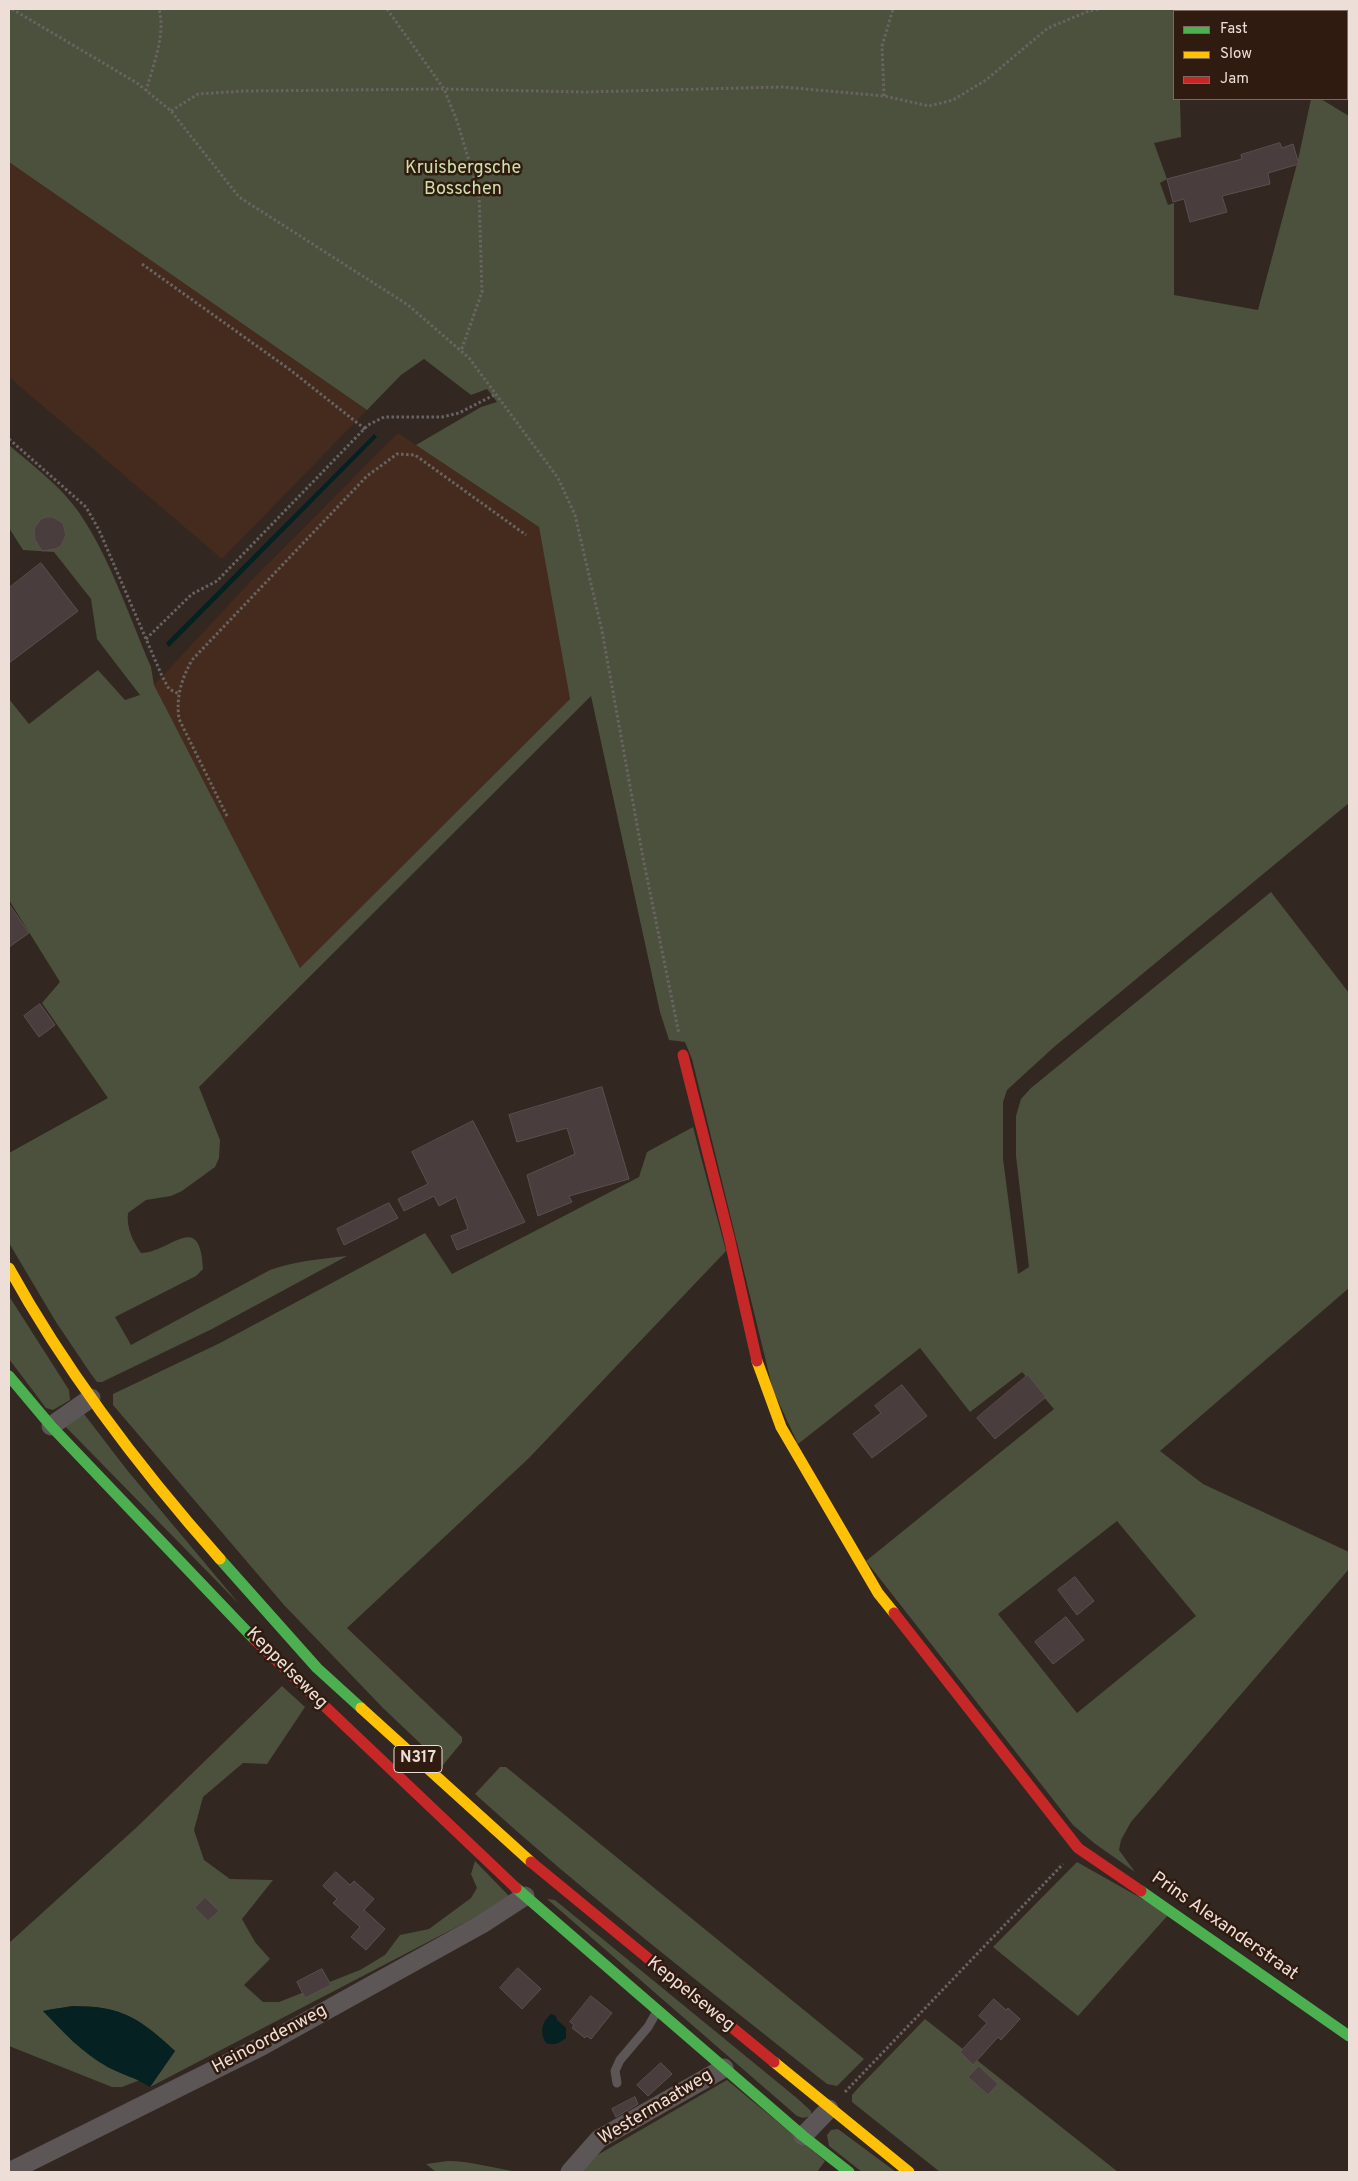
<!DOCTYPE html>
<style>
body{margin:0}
#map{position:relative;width:1358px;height:2181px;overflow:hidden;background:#322721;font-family:Overpass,sans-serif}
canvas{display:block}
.frame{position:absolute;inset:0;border:10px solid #eddfd7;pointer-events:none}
.legend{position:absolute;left:1173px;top:10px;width:175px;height:90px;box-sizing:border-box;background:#301b10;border:1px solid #7c6960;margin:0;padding:6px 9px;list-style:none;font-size:15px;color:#eddfd7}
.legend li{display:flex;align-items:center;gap:10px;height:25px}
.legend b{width:25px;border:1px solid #7c6960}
</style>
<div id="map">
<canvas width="1358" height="2181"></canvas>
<div class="frame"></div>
<ul class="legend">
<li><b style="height:6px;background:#4caf50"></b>Fast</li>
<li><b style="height:6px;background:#ffc107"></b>Slow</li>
<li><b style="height:6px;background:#c62828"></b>Jam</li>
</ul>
</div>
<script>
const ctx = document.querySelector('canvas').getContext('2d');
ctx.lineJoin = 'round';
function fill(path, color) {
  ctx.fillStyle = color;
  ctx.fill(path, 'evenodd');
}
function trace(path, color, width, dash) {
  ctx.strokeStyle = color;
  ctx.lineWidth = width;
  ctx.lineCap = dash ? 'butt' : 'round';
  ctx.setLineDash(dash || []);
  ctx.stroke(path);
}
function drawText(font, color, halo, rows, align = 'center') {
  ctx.font = font + ' Overpass,sans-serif';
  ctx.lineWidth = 5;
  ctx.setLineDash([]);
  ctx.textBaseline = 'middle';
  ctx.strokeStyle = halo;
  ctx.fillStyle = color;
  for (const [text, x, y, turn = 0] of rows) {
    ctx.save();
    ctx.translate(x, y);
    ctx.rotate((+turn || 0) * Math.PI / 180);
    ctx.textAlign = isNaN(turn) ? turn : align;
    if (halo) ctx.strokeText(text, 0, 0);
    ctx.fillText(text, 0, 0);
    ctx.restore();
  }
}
fill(new Path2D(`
 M9,162L367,410L222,559L9,377Z
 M398,433L539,527L570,699L300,968L154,685L250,582Z`), '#452b1e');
fill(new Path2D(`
 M9,9H1349V97L1347,96V11H1174V99H1180L1181,137L1154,143L1167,179L1160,183L1168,205L1174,203V295L1258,310L1298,160L1311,99H1321L1349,116V803L1054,1047L1007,1090L1003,1102V1159L1018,1274L1029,1267L1016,1156V1116L1021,1099L1031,1088L1271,892L1349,993V1288L1160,1451L1203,1484L1349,1552V1569L1131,1822L1121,1840L1119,1850L1135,1872L1094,1843L1073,1825L866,1561L1054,1409L1022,1372L970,1412L920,1348L798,1444L773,1390L692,1059L685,1042L669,1040L660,1012L591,696L199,1087L220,1140L219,1158L215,1167L182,1191L171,1196L146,1200L128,1213C126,1227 133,1242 141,1253C171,1252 200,1209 203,1269L196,1276L115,1317L131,1345L270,1270C295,1261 320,1259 347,1256L212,1329L102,1382H97L91,1374L56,1322L9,1243V1153L108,1098L42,1003L60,982L9,900V699L29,724L98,670L125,700L140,695L97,639L91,599L54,552L23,550L9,528V445C33,466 62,487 80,514C110,558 130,618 151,667L154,685L300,968L570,699L539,527L416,445L481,407L497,402L487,389L471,395L424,359L401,375L367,410L9,162ZM1117,1521L1196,1616L1077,1713L998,1614Z
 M693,1127L726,1251L529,1458L347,1628L462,1737V1742L443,1765L383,1708L284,1605L113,1405V1394L220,1343L425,1233L452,1274L639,1177L647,1152Z
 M9,1296L69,1390L70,1400L53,1410L46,1408L9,1359Z
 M84,1414L127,1470L240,1605L61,1422Z
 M282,1686L305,1707L267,1764L243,1763L203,1797L194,1830L204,1860L230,1879L273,1880L242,1919L255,1942L270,1959L244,1985L263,2002H279L360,1970L385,1955L400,1935L429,1929L471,1898L477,1888L471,1874L475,1861L509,1896L497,1906L150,2087L175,2051C144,2023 122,2005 78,2007C66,2007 55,2008 43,2011L107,2067L140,2080L122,2087H112L9,2046V1943L137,1827Z
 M500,1767H506L864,2059L837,2086L827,2084C708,1989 587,1896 475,1794Z
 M1077,1862L1169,1914L1078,2016L993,1947Z
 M547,1899L555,1900L798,2099L811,2111V2116L803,2118L797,2116Z
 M925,2019L1118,2172H940L852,2102V2095L860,2086Z
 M727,2080L825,2161L817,2172H568Z
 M838,2129L896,2172H862L829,2146L827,2135L831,2130Z
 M448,2161C472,2161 496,2169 520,2172H436L426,2164Z`), '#4b513c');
fill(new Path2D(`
 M374,434L377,437L169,647L166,643Z
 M72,2006C123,2006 139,2018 175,2051L150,2087C137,2078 122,2075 108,2067C83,2054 62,2031 43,2011Z
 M551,2014L556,2016L557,2020L566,2028V2038C559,2043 555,2046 546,2043C539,2032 542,2022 551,2014Z`), '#052122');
const building = new Path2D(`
 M1280,143L1282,148L1293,144L1299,164L1268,173L1270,184L1222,196L1227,212L1190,222L1184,199L1173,202L1167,179L1242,159L1241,155Z
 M47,517H53L63,523L66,535L61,546L55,549L42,551L35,540L34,528L41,519Z
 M41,563L78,611L9,663V588Z
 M9,904L29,933L9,947Z
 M40,1004L55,1025L39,1037L24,1016Z
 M602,1087L629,1179L569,1196L572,1202L538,1216L527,1175L575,1154L567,1128L517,1142L509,1115Z
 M473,1121L525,1222L457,1250L451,1236L468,1229L456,1197L439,1206L434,1196L404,1211L398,1199L428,1184L412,1152Z
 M389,1203L398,1218L344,1245L337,1229Z
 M1028,1375L1046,1397L995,1439L977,1418Z
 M902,1385L927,1416L872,1458L853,1434L881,1413L875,1406Z
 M1075,1577L1094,1601L1077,1615L1058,1590Z
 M1066,1617L1084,1640L1053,1664L1035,1642Z
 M336,1872L350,1885L354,1881L374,1899L364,1910L385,1929L366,1950L351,1937L360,1927L333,1903L337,1899L323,1886Z
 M205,1897L219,1911L208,1921L195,1908Z
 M518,1968L541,1989L522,2009L500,1988Z
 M322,1969L331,1985L305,1998L297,1982Z
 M591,1996L612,2013L591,2039L587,2036L585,2038L572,2028L574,2025L570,2022Z
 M994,1999L1006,2010L1008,2008L1020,2019L1001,2040L998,2037L973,2065L960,2052L987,2023L979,2016Z
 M661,2063L672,2074L648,2096L637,2085Z
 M979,2066L998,2084L988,2095L968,2077Z
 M635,2097L638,2104L616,2117L612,2109Z`);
fill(building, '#493e3d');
trace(building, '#5b504f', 1);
trace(new Path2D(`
 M12,9L137,83L171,111L239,197L408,305L461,351L469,358L558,478L575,515L602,631L643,858L679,1034
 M387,9L444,89L457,121L479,194L482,292L461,351
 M1209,9L1216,11
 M1223,9V11
 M146,91C153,66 166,34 159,9
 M1347,95L1349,97
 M884,96L882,46L893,9
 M171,111L198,94L245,91L444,89L584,92L783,87L884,96L929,106L953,100L986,80L1048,28L1089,11L1100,9
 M142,264L289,369L365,429
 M9,439L86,507L99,530L162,676L169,689L179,694
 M146,639L192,594L217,581L368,425L384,417H442L459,413L496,394
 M227,816L179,719C176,697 181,680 192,660L367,476L397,454L415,455L526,535
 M845,2092L1063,1864`), '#696462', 3, [2.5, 2.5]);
trace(new Path2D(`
 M617,2083L615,2071L620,2060L648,2027L656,2013`), '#5c5656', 9);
trace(new Path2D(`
 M51,1426L91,1398
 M803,2136L829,2109
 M9,2172L262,2046L482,1924L525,1896
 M570,2172L599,2139L724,2068`), '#5c5656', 19);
trace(new Path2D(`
 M9,1376L51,1426L255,1640
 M220,1559L317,1668L361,1708
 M516,1888L803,2136L849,2172
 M1141,1891L1349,2036`), '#4caf50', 11);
trace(new Path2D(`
 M9,1268C67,1373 141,1470 220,1559
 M757,1361L781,1427L878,1593L894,1613
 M361,1708L531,1862
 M774,2062L909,2172`), '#ffc107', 11);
trace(new Path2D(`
 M683,1055L729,1237L757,1361
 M894,1613L1078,1848L1141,1891
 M255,1640L516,1888
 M531,1862L774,2062`), '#c62828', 11);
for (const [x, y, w] of [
 [418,1759,48]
]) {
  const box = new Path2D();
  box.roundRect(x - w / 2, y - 13.5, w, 27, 4);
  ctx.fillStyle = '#301b10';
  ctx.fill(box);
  trace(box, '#eddfd7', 1);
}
drawText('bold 16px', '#eddfd7', null, [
 ["N317",418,1759]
]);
drawText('18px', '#cce1ab', '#301b10', [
 ["Kruisbergsche",463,169],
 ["Bosschen",463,190]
]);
drawText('18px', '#eddfd7', '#301b10', [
 ["Keppelseweg",286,1669,45],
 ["Prins Alexanderstraat",1224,1927,35],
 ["Keppelseweg",690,1995,39],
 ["Heinoordenweg",270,2040,-28],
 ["Westermaatweg",656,2108,-31]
]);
</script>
